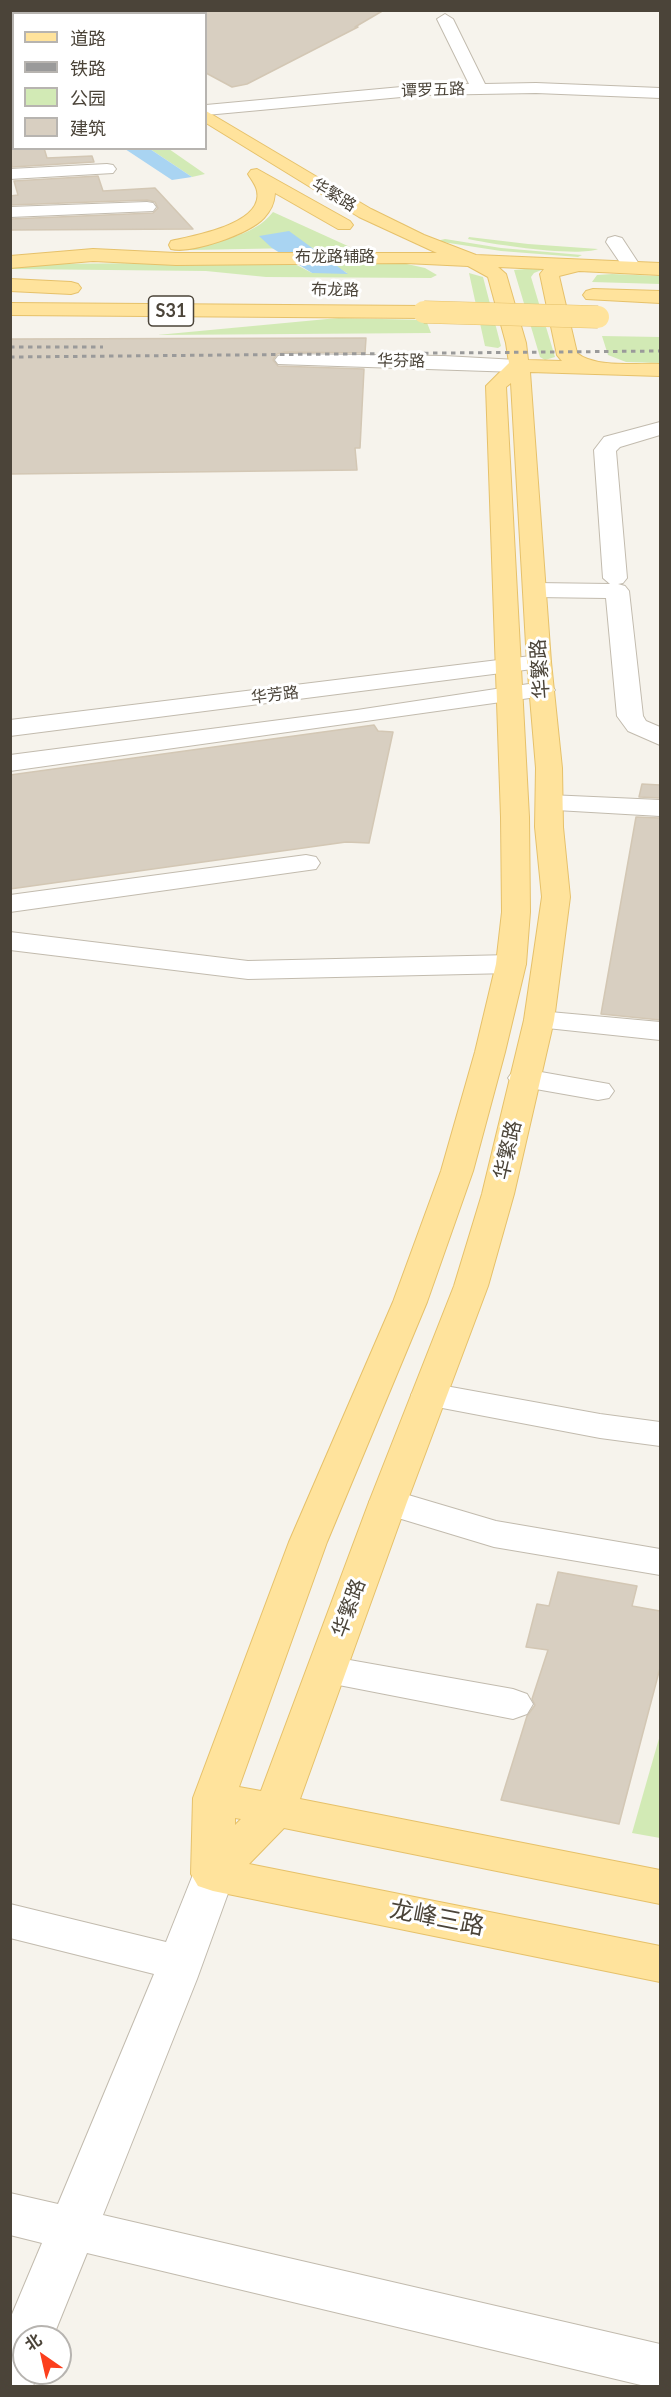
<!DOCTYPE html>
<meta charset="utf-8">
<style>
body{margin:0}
#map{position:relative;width:671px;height:2397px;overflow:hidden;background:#f6f3ec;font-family:Lato,"Noto Sans SC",sans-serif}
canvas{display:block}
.frame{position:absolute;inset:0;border:12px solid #4b4439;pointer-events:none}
.legend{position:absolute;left:12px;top:12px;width:195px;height:138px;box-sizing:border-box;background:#fff;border:2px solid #b7b4b0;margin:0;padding:8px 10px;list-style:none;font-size:18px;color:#4b4439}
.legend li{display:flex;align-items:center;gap:12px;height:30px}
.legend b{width:30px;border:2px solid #b7b4b0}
.north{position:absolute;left:12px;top:2325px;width:60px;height:60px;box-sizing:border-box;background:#fff;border:2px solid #b7b4b0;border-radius:50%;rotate:326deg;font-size:16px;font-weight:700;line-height:24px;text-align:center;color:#4b4439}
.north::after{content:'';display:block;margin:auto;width:21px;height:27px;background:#fc3f1d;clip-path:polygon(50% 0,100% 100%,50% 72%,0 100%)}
</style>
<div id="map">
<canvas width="671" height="2397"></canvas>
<div class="frame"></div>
<ul class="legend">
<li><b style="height:8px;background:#ffe39c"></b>道路</li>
<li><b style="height:8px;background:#9a9a9a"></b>铁路</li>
<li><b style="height:16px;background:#d2eab5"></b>公园</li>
<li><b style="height:16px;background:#d8cfc1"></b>建筑</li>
</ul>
<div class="north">北</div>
</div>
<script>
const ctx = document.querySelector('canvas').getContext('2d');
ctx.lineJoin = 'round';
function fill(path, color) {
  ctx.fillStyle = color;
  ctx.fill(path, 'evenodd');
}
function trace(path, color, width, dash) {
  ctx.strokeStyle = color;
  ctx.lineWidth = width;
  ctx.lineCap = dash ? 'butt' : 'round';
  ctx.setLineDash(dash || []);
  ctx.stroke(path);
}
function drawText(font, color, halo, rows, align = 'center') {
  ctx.font = font + ' Lato,"Noto Sans SC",sans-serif';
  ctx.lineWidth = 6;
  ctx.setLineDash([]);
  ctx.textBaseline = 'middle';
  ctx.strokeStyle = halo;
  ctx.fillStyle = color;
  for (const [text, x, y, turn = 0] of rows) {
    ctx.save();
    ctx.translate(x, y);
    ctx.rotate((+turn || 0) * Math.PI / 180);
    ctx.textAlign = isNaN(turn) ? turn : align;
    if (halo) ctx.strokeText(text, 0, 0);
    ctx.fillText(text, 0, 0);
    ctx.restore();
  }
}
fill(new Path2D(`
 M150,149H169L205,174L192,177Z
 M273,212L350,247L190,250L185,248C214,241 253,238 273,212Z
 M469,237L528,244L598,249C577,257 498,245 473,240L468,239Z
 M445,239L501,248L582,255L578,257L501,251L436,241Z
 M389,260L425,268L437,275L431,278L266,277L206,271L11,269L10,265L36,264L291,262L312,273H347L327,261Z
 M549,267L534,273L531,277L555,357L545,360L540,357L514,270Z
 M469,273L483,277L501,346L498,348L485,346Z
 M612,274L660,276V284L592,282L597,275Z
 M338,318L426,320L431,333L157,335Z
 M602,336L660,337V363L626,362L608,355Z
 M660,1735V1838L632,1833Z`), '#d2eab5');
fill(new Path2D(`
 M125,149H150L192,177L172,180Z
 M289,231L348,274L312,273L272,248L259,236Z`), '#a9d4f2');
const building = new Path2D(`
 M206,10H384L355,27H358L247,84L232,87L206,73Z
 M10,148H44L47,158L92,156L94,162L12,167Z
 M98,176L103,191L155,188L193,229L10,230V219L153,213L158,208L155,202L147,200L10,205V196L18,195L14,181Z
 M366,338L365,353L285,352L277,354L273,360L278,366L364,369L360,448H355L357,470L10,474V339Z
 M374,725L378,731L393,732L369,843L346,842L10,889V775Z
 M642,784L660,785V798L639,797Z
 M636,817L660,818V1020L601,1014Z
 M558,1572L637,1586L632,1606L660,1611V1668L619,1824L501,1800L527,1716L535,1705L532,1699L548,1650L526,1647L537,1604L549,1606Z`);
fill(building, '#d8cfc1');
trace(building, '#d3c7b4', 1.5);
const minor = new Path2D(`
 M445,14L453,19L485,84L536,83L660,88V98L536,93L423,95L206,115V105L423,85L469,84L437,19Z
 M10,95L14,96V107L10,106Z
 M10,135H14V145H10Z
 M107,164L113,165L116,169L113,173L10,179V169Z
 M147,202L153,203L156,207L153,211L10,217V207Z
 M615,236L622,238L641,267L639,271H625L623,267L606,242L608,238Z
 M285,354L444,356L517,360L524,362L527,366L524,370L517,372L278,364L275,360L278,356Z
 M660,422V435L620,447L616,451L627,578L623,583L618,584L625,586L629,591L643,716L646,721L660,727V745L628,731L617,716L606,598L536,597L528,595L524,590L528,585L536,583L610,584L603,578L594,450L604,437Z
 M539,655L548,657L551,662L548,667L10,736V720Z
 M542,682L551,685L555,690L551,695L10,771V755L357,710Z
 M549,795L660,800V816L539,809L536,803L539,797Z
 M306,855L316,857L320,863L316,869L10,912V895Z
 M10,932L248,961L511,955L521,958L526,964L521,970L511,973L248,979L10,950Z
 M539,1011L660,1022V1040L528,1026L524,1020L528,1014Z
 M524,1069L609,1084L614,1091L609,1098L598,1100L513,1085L508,1078L513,1071Z
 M429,1383L600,1414L660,1422V1446L600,1438L416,1403L411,1395L416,1387Z
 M388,1489L496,1521L660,1549V1575L494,1547L375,1511L369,1502L375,1493Z
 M327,1656L513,1689L527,1694L533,1704L527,1714L513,1719L313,1680L307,1670L313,1660Z
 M213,1857L228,1862L235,1874L197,1979L103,2215L660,2344V2386H645L87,2253L53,2337H24V2373H38L33,2386H10V2319L42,2243L10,2235V2193L58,2204L154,1974L10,1938V1904L166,1942L198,1862Z`);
const major = new Path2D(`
 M10,28H14V38H10Z
 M206,111L371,209L424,235L476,255L660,263V275L579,271L559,276L577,353C594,368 638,363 660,364V376L530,372L551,662L562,768L563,827L570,897L554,1020L514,1194L488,1286L407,1502L300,1799L660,1870V1904L284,1828L249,1864L660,1946V1982L213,1891L198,1886L191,1874L193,1798L289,1542L393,1302L441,1171L475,1052L496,964L502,912L501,817L486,386L509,363L506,343L488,277L468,266L405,263L176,265L93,261L10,268V256L93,249L176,253H437L359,217L206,123ZM498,267L544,269L540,274L557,355L562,361L528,360L526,343L506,274ZM511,383L527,662L536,768L535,827L542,897L524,1020L482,1194L454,1286L369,1502L261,1791L239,1787L327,1542L427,1302L473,1171L505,1052L526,964L530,912L529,817L506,387ZM235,1818L241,1819L235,1825Z
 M257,169L350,221L353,225L350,229H338L275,193C274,204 271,210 264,218C249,234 192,254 171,249L169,245L171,241C193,236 264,224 257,191C256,185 251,179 248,174L251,170Z
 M10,279L71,282L78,284L81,288L78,292L71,294L10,291Z
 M593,289L660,291V303L586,299L583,295L586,291Z
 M10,303L424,306L431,308L434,312L431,316L424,318L10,315Z`);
trace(minor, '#c2bbae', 2);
trace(major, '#e6c16a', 2);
fill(minor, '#fff');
fill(major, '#ffe39c');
trace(new Path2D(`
 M10,347H103
 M10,357L660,351`), '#9a9a9a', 3, [4.5, 4.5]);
const majorBridge = new Path2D(`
 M424,312L598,317`);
trace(majorBridge, '#e6c16a', 23, []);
trace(majorBridge, '#ffe39c', 22);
drawText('16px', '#4b4439', '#fff', [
 ["谭罗五路",433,90,-2],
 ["华繁路",334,195,31],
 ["布龙路辅路",335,257],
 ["布龙路",335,290,1],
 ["华芬路",401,361,1],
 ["华芳路",275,695,-7]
]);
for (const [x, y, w] of [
 [171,311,45]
]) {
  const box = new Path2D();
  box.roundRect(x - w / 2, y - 15, w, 30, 4.5);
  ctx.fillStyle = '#fff';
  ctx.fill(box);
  trace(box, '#4b4439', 1.5);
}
drawText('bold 18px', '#4b4439', null, [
 ["S31",171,311]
]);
drawText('20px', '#4b4439', '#fff', [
 ["华繁路",540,669,-94],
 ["华繁路",508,1150,-77],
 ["华繁路",349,1608,-70]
]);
drawText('24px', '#4b4439', '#fff', [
 ["龙峰三路",437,1918,11]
]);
</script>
